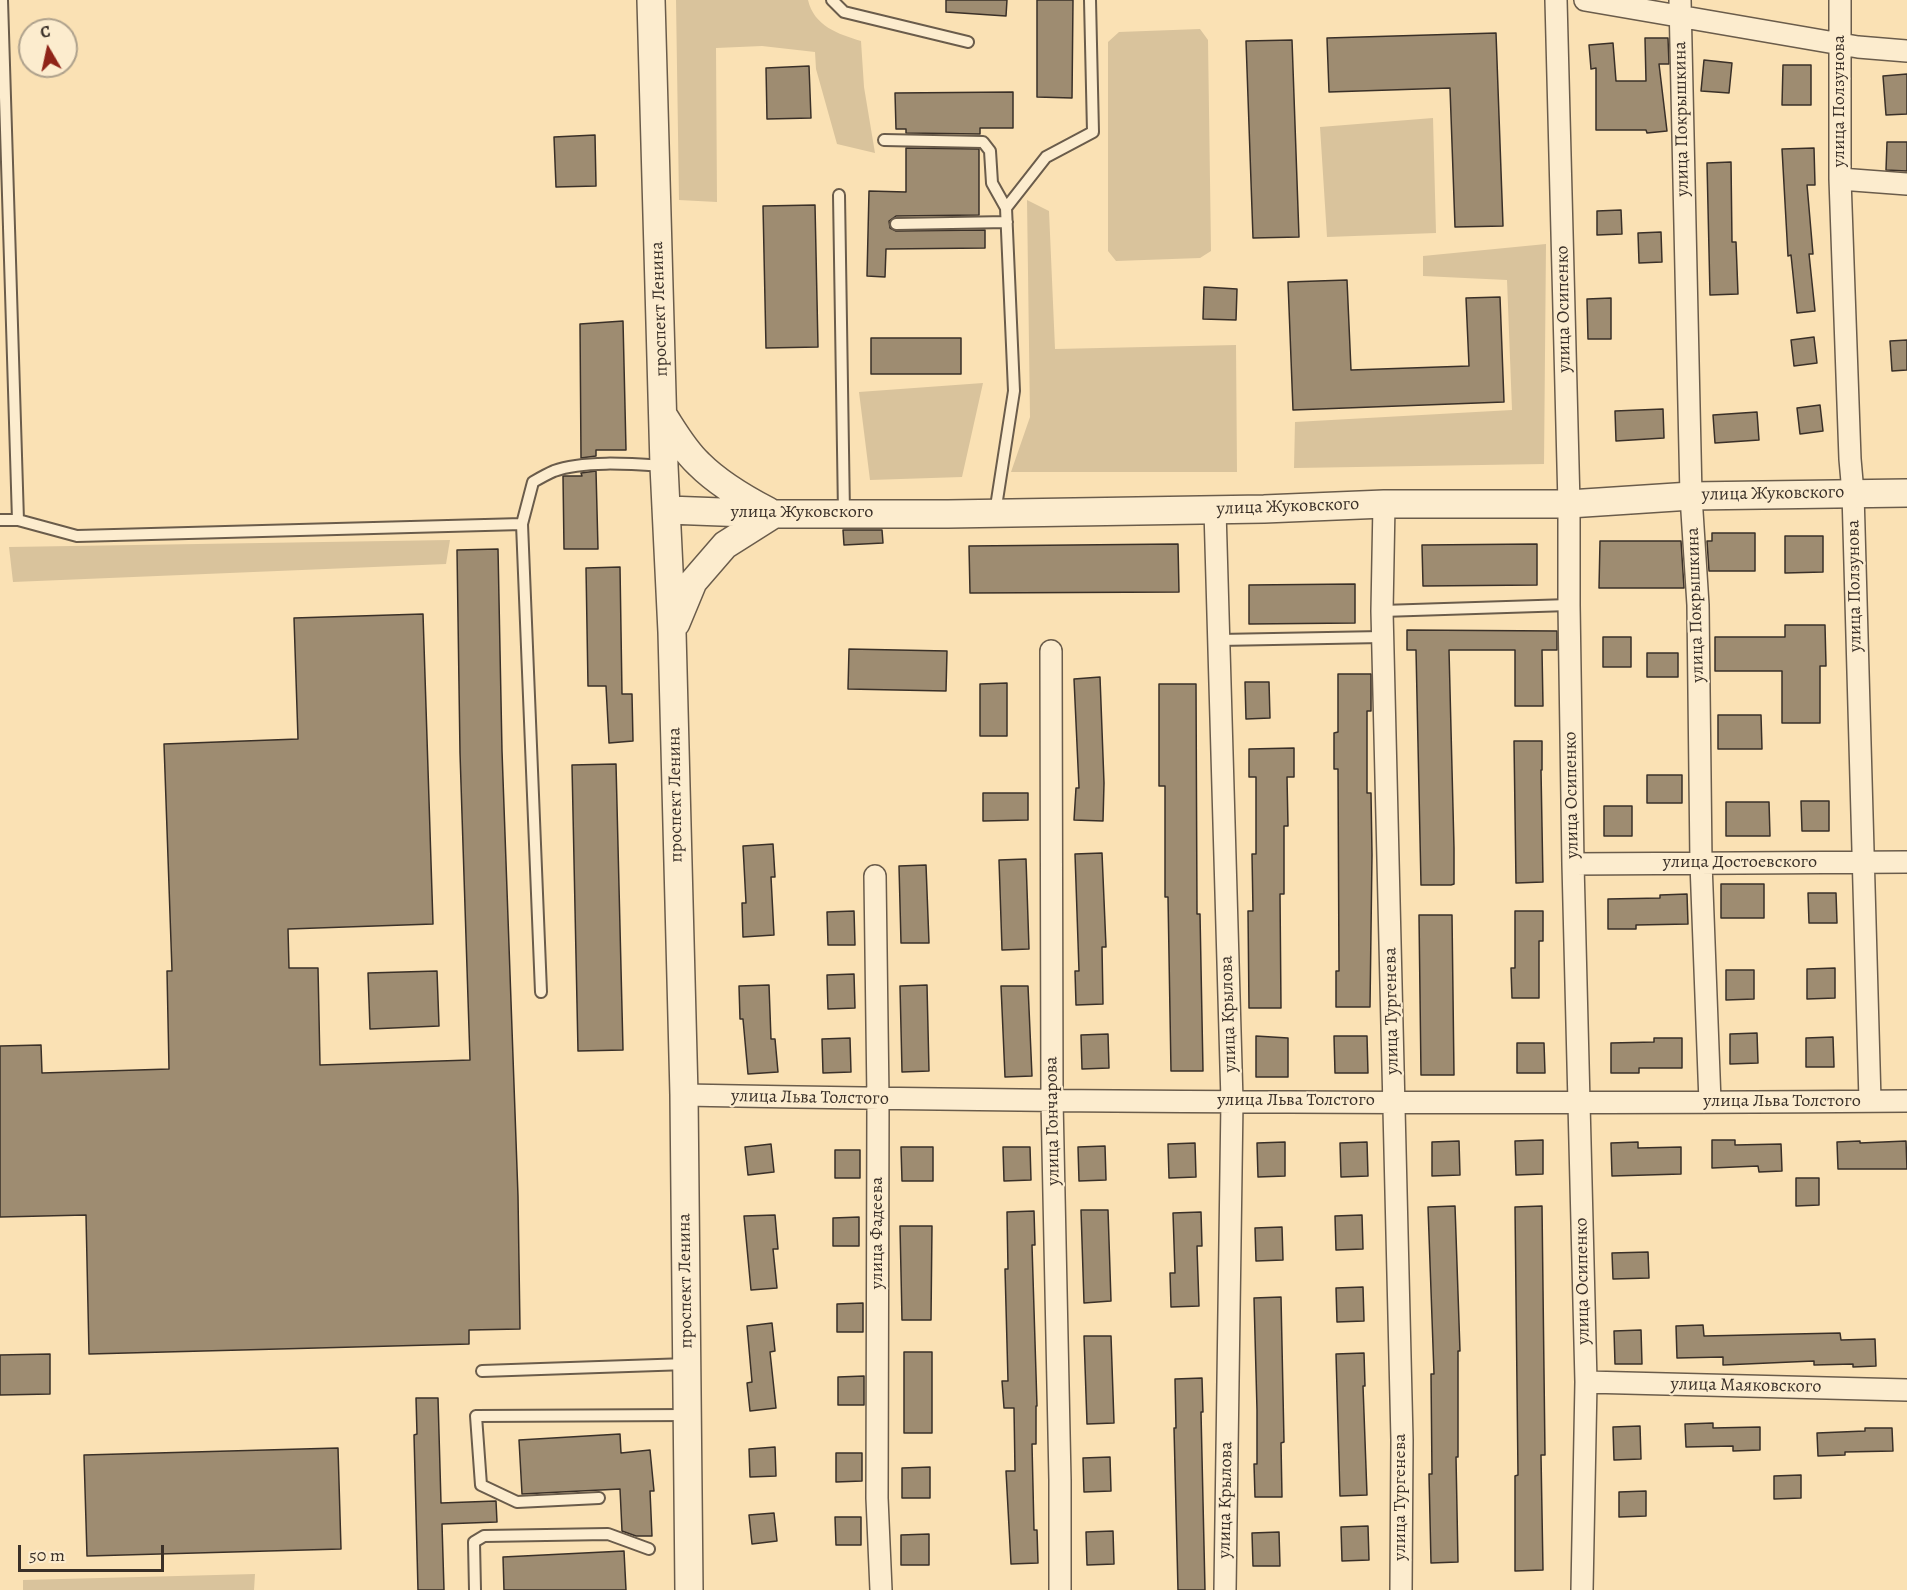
<!DOCTYPE html>
<meta charset="utf-8">
<style>
body{margin:0}
#map{position:relative;width:1907px;height:1590px;overflow:hidden;background:#fae1b4;font-family:Alegreya,serif}
canvas{display:block}
.north{position:absolute;left:18px;top:18px;width:60px;height:60px;box-sizing:border-box;background:#fcecce;border:2px solid #aea18c;border-radius:50%;rotate:351deg;font-size:16px;font-weight:700;line-height:24px;text-align:center;color:#3a3028}
.north::after{content:'';display:block;margin:auto;width:21px;height:27px;background:#8f2418;clip-path:polygon(50% 0,100% 100%,50% 72%,0 100%)}
.scale{position:absolute;left:18px;top:1545px;width:146px;height:27px;box-sizing:border-box;border:3px solid #3a3028;border-top:0;padding-left:8px;font-size:18px;line-height:21px;white-space:nowrap;color:#3a3028;-webkit-text-stroke:4px #fcecce;paint-order:stroke}
</style>
<div id="map">
<canvas width="1907" height="1590"></canvas>
<div class="north">С</div>
<div class="scale">50 m</div>
</div>
<script>
const ctx = document.querySelector('canvas').getContext('2d');
ctx.lineJoin = 'round';
function fill(path, color) {
  ctx.fillStyle = color;
  ctx.fill(path, 'evenodd');
}
function trace(path, color, width, dash) {
  ctx.strokeStyle = color;
  ctx.lineWidth = width;
  ctx.lineCap = dash ? 'butt' : 'round';
  ctx.setLineDash(dash || []);
  ctx.stroke(path);
}
function drawText(font, color, halo, rows, align = 'center') {
  ctx.font = font + ' Alegreya,serif';
  ctx.lineWidth = 4.5;
  ctx.setLineDash([]);
  ctx.textBaseline = 'middle';
  ctx.strokeStyle = halo;
  ctx.fillStyle = color;
  for (const [text, x, y, turn = 0] of rows) {
    ctx.save();
    ctx.translate(x, y);
    ctx.rotate((+turn || 0) * Math.PI / 180);
    ctx.textAlign = isNaN(turn) ? turn : align;
    if (halo) ctx.strokeText(text, 0, 0);
    ctx.fillText(text, 0, 0);
    ctx.restore();
  }
}
fill(new Path2D(`
 M676,0H808C814,26 838,34 861,41L864,87L875,153L837,144L816,69L815,52L762,46L716,48L717,202L679,200Z
 M1200,29L1208,40L1211,251L1200,258L1116,261L1108,251V42L1119,32Z
 M1433,118L1436,233L1327,237L1320,127Z
 M1027,200L1049,211L1055,349L1236,345L1237,472H1011L1030,417Z
 M1546,244L1544,464L1294,468L1295,422L1512,410L1507,280L1423,276V256Z
 M983,383L962,477L870,480L859,392Z
 M450,540L446,564L13,582L9,547Z
 M255,1574L254,1590H23V1580Z`), '#d9c39c');
const building = new Path2D(`
 M946,0H1007L1006,16L946,12Z
 M1037,0H1073L1072,98L1037,97Z
 M1496,33L1503,226L1455,227L1450,88L1329,92L1327,38Z
 M1645,38H1668L1669,64H1659L1667,131L1647,133L1646,130H1596V68L1591,69L1589,45L1613,43L1616,81H1646Z
 M1292,40L1299,237L1253,238L1246,41Z
 M1704,60L1732,63L1729,93L1701,91Z
 M1783,65H1811V105H1782Z
 M809,66L811,118L767,119L766,68Z
 M1907,74V114L1886,115L1883,76Z
 M1013,92V128H980V134L906,133V129H896L895,93Z
 M595,135L596,186L556,187L554,137Z
 M1887,142H1907V171L1886,170Z
 M906,148L979,149V215L896,216L889,221L890,228L896,231L985,230V248L886,249L885,277L867,276L869,191L906,192Z
 M1814,148L1815,185H1807L1813,254H1809L1815,311L1797,313L1791,255L1788,256L1782,149Z
 M1731,162L1732,242H1736L1738,294L1710,295L1707,163Z
 M815,205L818,347L766,348L763,206Z
 M1621,210L1622,234L1597,235V211Z
 M1661,232L1662,262L1639,263L1638,233Z
 M1347,280L1351,370L1469,366L1466,298L1500,297L1504,402L1293,410L1288,282Z
 M1204,287L1237,289L1236,320L1203,319Z
 M1611,298V339H1588L1587,299Z
 M623,321L626,450H596V456L581,458L580,324Z
 M1814,337L1817,363L1794,366L1791,340Z
 M871,338H961V374H871Z
 M1907,340V370L1892,371L1890,341Z
 M1820,405L1823,431L1800,434L1797,408Z
 M1663,409L1664,438L1616,441L1615,411Z
 M1757,412L1759,440L1715,443L1713,415Z
 M596,471L598,549H564L563,476H582L581,473Z
 M843,530H882L883,543L844,545Z
 M1712,533H1755V571H1709L1707,541H1712Z
 M1785,536H1823V572L1785,573Z
 M1600,541H1681L1684,588H1599Z
 M1178,544L1179,592L970,593L969,546Z
 M1537,544V585L1423,586L1422,545Z
 M498,549L502,751L518,1196L520,1329L469,1330V1344L89,1354L86,1215L0,1217V1046L41,1045L42,1073L169,1069L167,971H172L164,744L298,739L294,618L423,614L433,924L288,929L289,968H318L320,1065L470,1060L460,753L457,550Z
 M620,567L622,694H632L633,741L609,743L606,686H588L586,568Z
 M1355,584V623L1249,624V585Z
 M1785,625H1825L1826,666H1820V723H1782V671H1715V637H1785Z
 M1407,630L1557,631V650H1542L1543,706H1515V650H1449L1454,848V884L1451,885H1421L1416,650H1407Z
 M1603,637H1631V667H1603Z
 M849,649L947,651L946,691L848,689Z
 M1647,653H1678V677H1647Z
 M1338,674H1371V711H1367V793H1371L1372,855L1370,1007H1336V971H1339L1338,769H1334V733L1338,732Z
 M1100,677L1104,783L1103,821L1074,820L1076,788H1079L1074,679Z
 M1245,682H1269L1270,718L1246,719Z
 M1007,683V736H980V684Z
 M1159,684H1196L1197,914H1200L1203,1071H1171L1168,897H1165V786H1159Z
 M1718,715H1761L1762,749H1718Z
 M1514,741H1542V770H1541L1543,882L1516,883Z
 M1294,748V777H1287L1288,826H1284V894H1280L1281,1008H1249L1248,911H1253L1252,854H1256V777H1249V749Z
 M616,764L623,1050L578,1051L572,765Z
 M1647,775H1682V803H1647Z
 M983,793H1028V820L983,821Z
 M1801,801H1829V831H1802Z
 M1726,802H1769L1770,836H1726Z
 M1604,806H1632V836H1604Z
 M773,844L775,877H771L774,935L743,937L742,903H746L743,846Z
 M1102,853L1106,947H1102L1103,1004L1076,1005L1075,971H1079L1075,854Z
 M1026,859L1029,949L1002,950L999,860Z
 M926,865L929,943H901L899,866Z
 M1721,884H1764V918H1721Z
 M1808,893H1836L1837,923H1809Z
 M1687,894L1688,924L1636,925V929H1608V899L1660,898V895Z
 M854,911L855,945H828L827,912Z
 M1515,911H1543V941H1539V998H1512L1511,968H1515Z
 M1419,915H1452L1454,1075H1421Z
 M1835,968V998L1807,999V969Z
 M1726,970H1754V999L1726,1000Z
 M437,971L439,1026L370,1029L368,973Z
 M854,974L855,1008L828,1009L827,975Z
 M769,985L771,1039H775L778,1072L748,1074L743,1019H740L739,986Z
 M927,985L929,1071L902,1072L900,986Z
 M1001,986H1028L1032,1076L1005,1077Z
 M1757,1033L1758,1063L1730,1064V1034Z
 M1108,1034L1109,1068L1082,1069L1081,1035Z
 M1256,1036L1288,1038V1077H1256Z
 M1334,1036H1367L1368,1073H1335Z
 M1833,1037L1834,1067H1806V1038Z
 M850,1038L851,1072L823,1073L822,1039Z
 M1654,1038H1682V1068H1639V1073H1611V1043L1654,1042Z
 M1517,1043H1544L1545,1073H1517Z
 M1543,1140V1174L1516,1175L1515,1141Z
 M1712,1140H1735V1145L1781,1144L1782,1171L1759,1172L1758,1166L1712,1168Z
 M1459,1141L1460,1175L1432,1176V1142Z
 M1860,1141V1143L1906,1141L1907,1169H1838L1837,1142Z
 M1285,1142V1176L1258,1177L1257,1143Z
 M1367,1142L1368,1176L1341,1177L1340,1143Z
 M1638,1142V1148L1681,1147V1174L1612,1176L1611,1143Z
 M1195,1143L1196,1177L1169,1178L1168,1144Z
 M771,1144L774,1172L748,1175L745,1147Z
 M1105,1146L1106,1180L1079,1181L1078,1147Z
 M901,1147H933V1181H902Z
 M1003,1147H1030L1031,1180L1004,1181Z
 M835,1150H860V1178H835Z
 M1796,1178H1819V1205L1796,1206Z
 M1455,1206L1460,1351H1458V1457H1456L1458,1562L1431,1563L1429,1474H1432L1431,1374H1434L1428,1207Z
 M1542,1206L1545,1455H1541L1543,1570L1515,1571V1476L1518,1475L1515,1207Z
 M1081,1210H1108L1111,1301L1084,1303Z
 M1034,1211L1035,1245H1032L1037,1406H1036V1444H1032L1034,1530H1037L1038,1563L1011,1564L1006,1471H1015L1014,1408H1004L1002,1381H1008L1005,1269H1008L1007,1212Z
 M1201,1212L1202,1246H1197L1199,1306L1171,1307L1170,1273H1175L1173,1213Z
 M775,1215L778,1249H773L777,1288L751,1290L744,1216Z
 M1362,1215L1363,1249L1336,1250L1335,1216Z
 M859,1217V1246H833V1218Z
 M900,1226H932L931,1320H902Z
 M1282,1227L1283,1260L1256,1261L1255,1228Z
 M1648,1252L1649,1278L1613,1279L1612,1253Z
 M1363,1287L1364,1321L1337,1322L1336,1288Z
 M1281,1297L1284,1442L1281,1443L1282,1497H1255L1254,1464H1257V1410L1254,1298Z
 M863,1303V1332H837V1304Z
 M772,1323L775,1351L770,1352L776,1408L750,1411L747,1383L752,1382L747,1326Z
 M1703,1325L1704,1336L1840,1333L1841,1340L1875,1339L1876,1366L1853,1367V1364L1814,1365V1361L1723,1365V1357L1677,1358L1676,1326Z
 M1641,1330L1642,1364H1615L1614,1331Z
 M1084,1336H1111L1114,1423L1087,1424Z
 M904,1352H932V1433H904Z
 M1364,1353L1365,1386H1363L1367,1495L1340,1496L1336,1354Z
 M50,1354V1394L0,1395V1355Z
 M864,1376V1405H838V1377Z
 M1202,1378L1203,1412H1201L1205,1590H1178L1174,1428H1176L1175,1379Z
 M416,1398H438L441,1503L496,1501L497,1522L442,1524L444,1590H418L414,1435L417,1434Z
 M1713,1423V1428L1760,1427V1450L1733,1451V1446L1686,1447L1685,1424Z
 M1640,1426L1641,1459L1614,1460L1613,1427Z
 M1865,1428H1892L1893,1451L1845,1452V1455L1818,1456L1817,1433L1865,1431Z
 M620,1434L621,1453L650,1450L654,1491H650L652,1536H636L622,1531L620,1489L522,1494L519,1440Z
 M775,1447L776,1476L750,1477L749,1449Z
 M338,1448L341,1549L87,1556L84,1455Z
 M836,1453H862V1481L836,1482Z
 M1110,1457L1111,1491L1084,1492L1083,1458Z
 M930,1467V1498H902V1468Z
 M1801,1475V1498L1774,1499V1476Z
 M1646,1491V1516L1619,1517V1492Z
 M774,1513L777,1541L752,1544L749,1515Z
 M835,1517H861V1545H836Z
 M1368,1526L1369,1560L1342,1561L1341,1527Z
 M1113,1531L1114,1564L1087,1565L1086,1532Z
 M1279,1532L1280,1566H1253L1252,1533Z
 M929,1534V1565H901V1535Z
 M624,1551L626,1590H504L503,1557Z`);
fill(building, '#9e8c71');
trace(building, '#3a3028', 1.5);
const service = new Path2D(`
 M832,0L844,12L968,42
 M884,140L983,142L990,151L992,183L1006,208
 M839,195L844,513
 M896,224L1007,222
 M995,513L1014,391L1006,208L1046,157L1093,132L1090,0
 M0,520H18L2,0
 M18,520L77,536L522,524
 M1382,611L1569,605
 M1219,640L1382,637
 M541,992L522,524L533,482C540,478 547,474 554,471C583,460 634,464 664,466
 M482,1371L687,1364
 M599,1498L517,1502L481,1485L476,1416L688,1415
 M475,1590L474,1542L484,1536L608,1534L649,1549`);
const minor = new Path2D(`
 M1556,0L1569,504V605L1573,864L1586,1382L1582,1590
 M1585,0L1858,47L1907,51
 M1680,0L1691,496L1698,605L1701,863L1710,1102
 M1840,0V179L1850,459L1853,493L1870,1101
 M1840,179L1907,184
 M1384,504L1382,611L1402,1440L1401,1590
 M1215,510L1232,1101L1225,1590
 M1051,651L1052,1100L1060,1480V1590
 M1573,864L1907,862
 M875,876L878,1099L877,1498L881,1590
 M684,1095C1092,1103 1499,1104 1907,1101
 M1586,1382L1907,1390`);
const tertiary = new Path2D(`
 M651,0L664,466L672,632L684,1095L689,1590
 M663,415C674,432 684,450 699,464C719,484 743,498 768,511
 M668,510L774,514H948L1264,509L1384,504H1569L1691,496L1907,493
 M676,623L693,582L725,545L774,514`);
trace(service, '#6a5c4b', 14);
trace(minor, '#6a5c4b', 24);
trace(tertiary, '#6a5c4b', 30);
trace(service, '#fcecce', 10);
trace(minor, '#fcecce', 21);
trace(tertiary, '#fcecce', 27);
drawText('18px', '#3a3028', '#fcecce', [
 ["улица Ползунова",1840,101,-90],
 ["улица Покрышкина",1682,119,-91],
 ["проспект Ленина",660,309,-92],
 ["улица Осипенко",1564,309,-91],
 ["улица Жуковского",1773,494,-1],
 ["улица Жуковского",1288,507,-2],
 ["улица Жуковского",802,513],
 ["улица Ползунова",1855,586,-91],
 ["улица Покрышкина",1696,605,-92],
 ["проспект Ленина",676,795,-91],
 ["улица Осипенко",1572,795,-91],
 ["улица Достоевского",1740,863],
 ["улица Тургенева",1392,1011,-91],
 ["улица Крылова",1229,1014,-92],
 ["улица Льва Толстого",810,1098,1],
 ["улица Льва Толстого",1296,1101],
 ["улица Льва Толстого",1782,1102],
 ["улица Гончарова",1053,1121,-91],
 ["улица Фадеева",878,1233,-90],
 ["проспект Ленина",686,1281,-91],
 ["улица Осипенко",1583,1281,-91],
 ["улица Маяковского",1746,1386,1],
 ["улица Тургенева",1401,1497,-90],
 ["улица Крылова",1226,1500,-89]
]);
</script>
